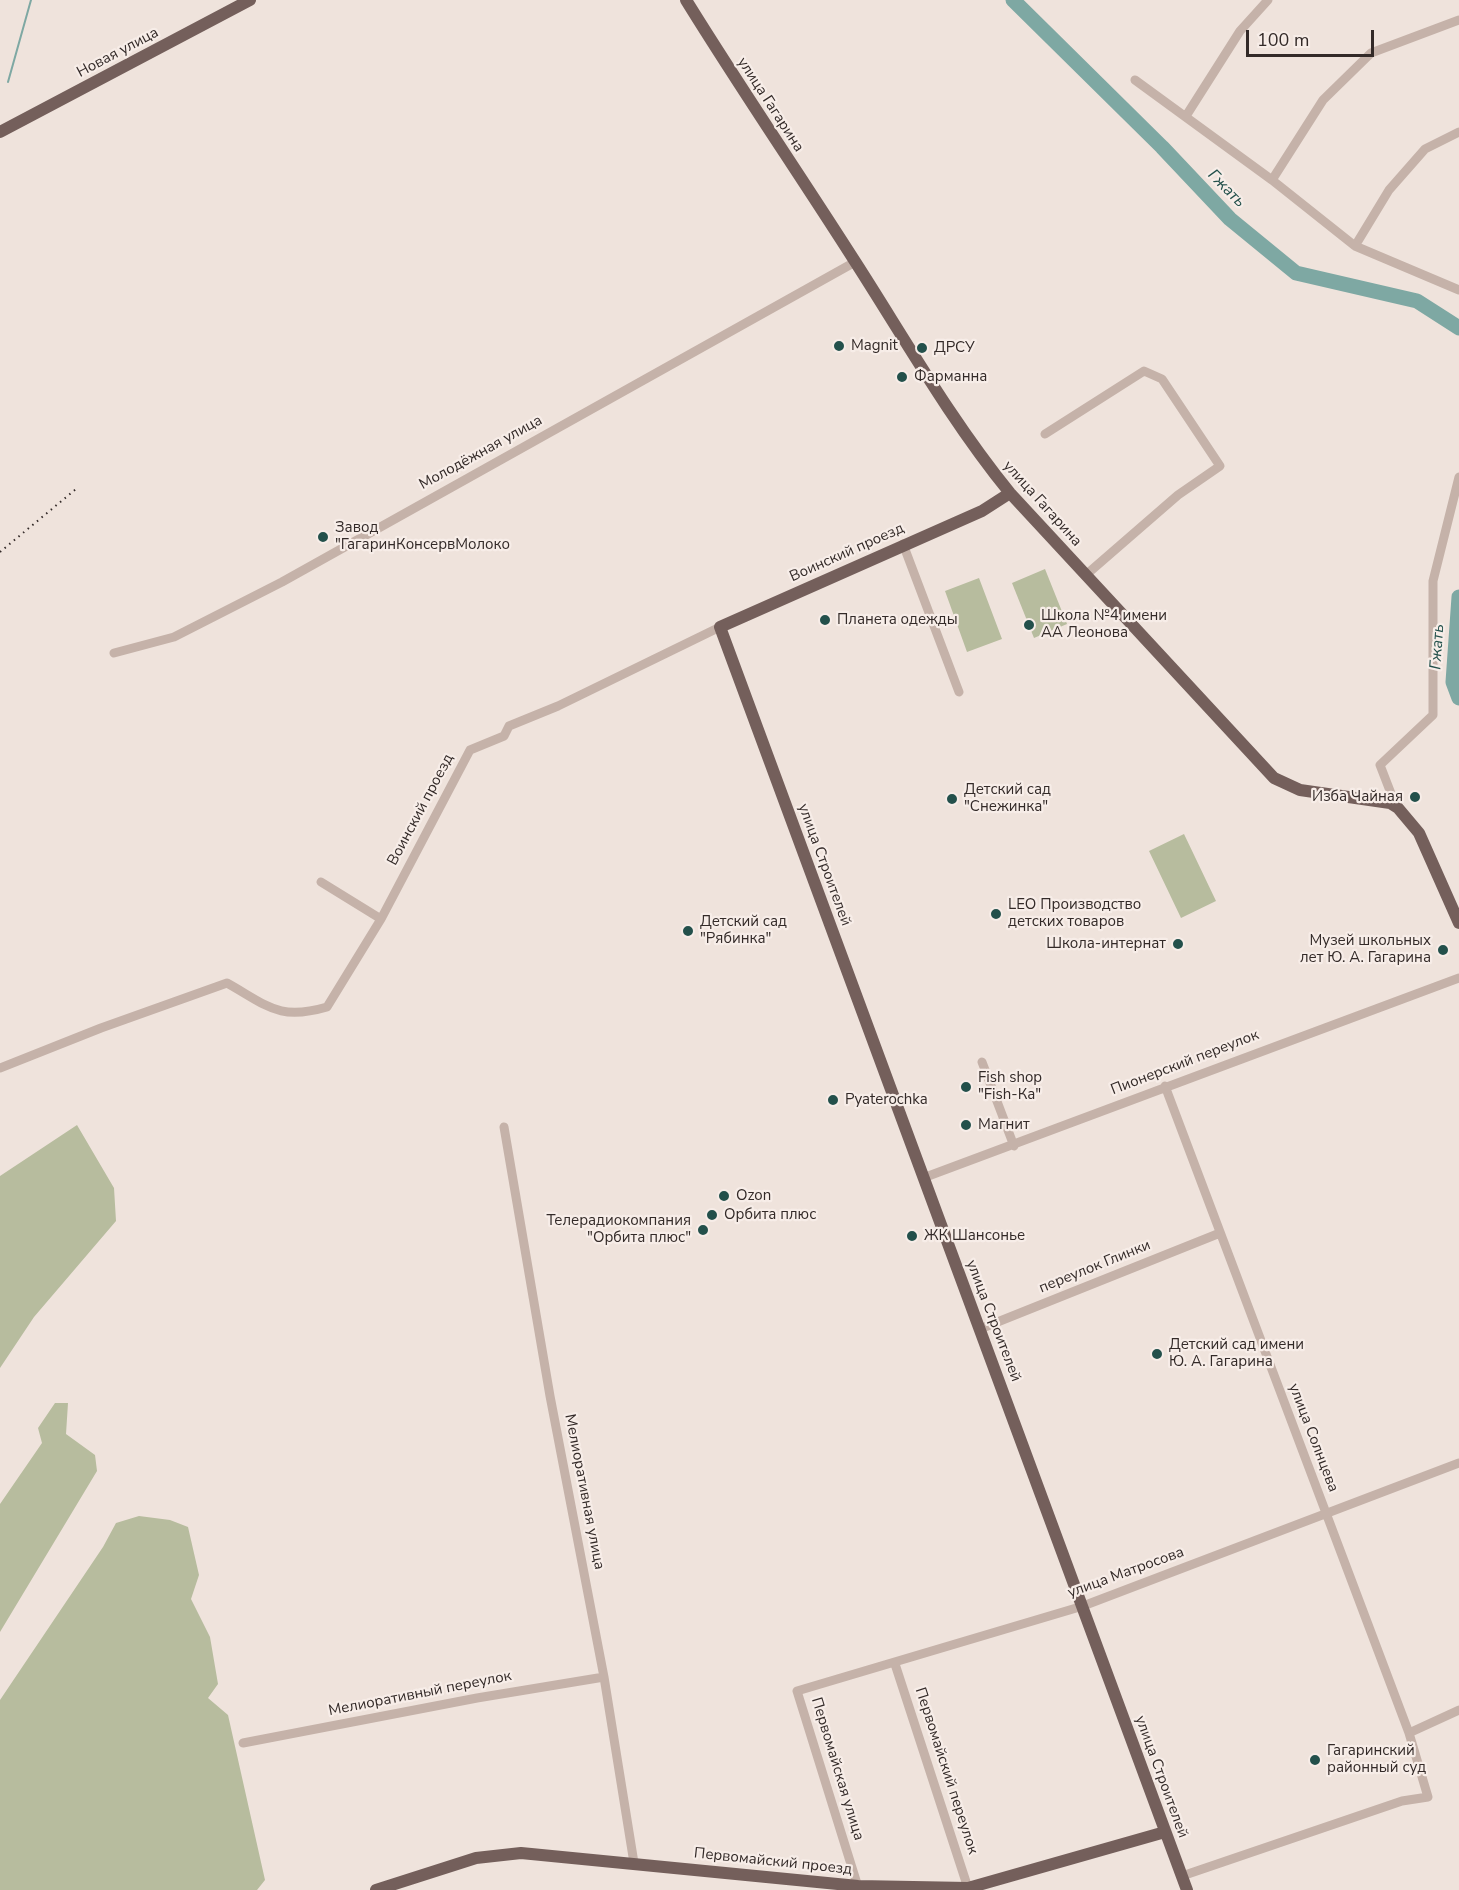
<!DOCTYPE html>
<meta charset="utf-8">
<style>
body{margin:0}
#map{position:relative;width:1459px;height:1890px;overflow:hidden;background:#efe3dc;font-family:"Nunito Sans",sans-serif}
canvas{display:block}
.scale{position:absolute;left:1246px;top:30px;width:128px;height:27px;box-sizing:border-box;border:3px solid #332a28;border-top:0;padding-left:8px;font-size:18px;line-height:21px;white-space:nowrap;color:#332a28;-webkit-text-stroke:4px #f7ede8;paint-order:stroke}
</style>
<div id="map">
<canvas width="1459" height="1890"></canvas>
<div class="scale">100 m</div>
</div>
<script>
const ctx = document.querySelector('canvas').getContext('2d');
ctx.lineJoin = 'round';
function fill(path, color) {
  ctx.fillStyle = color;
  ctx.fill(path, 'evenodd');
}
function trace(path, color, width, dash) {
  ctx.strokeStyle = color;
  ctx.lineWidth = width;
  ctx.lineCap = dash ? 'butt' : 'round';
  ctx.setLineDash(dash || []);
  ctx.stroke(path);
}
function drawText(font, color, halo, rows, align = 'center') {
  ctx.font = font + ' "Nunito Sans",sans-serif';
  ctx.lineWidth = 4.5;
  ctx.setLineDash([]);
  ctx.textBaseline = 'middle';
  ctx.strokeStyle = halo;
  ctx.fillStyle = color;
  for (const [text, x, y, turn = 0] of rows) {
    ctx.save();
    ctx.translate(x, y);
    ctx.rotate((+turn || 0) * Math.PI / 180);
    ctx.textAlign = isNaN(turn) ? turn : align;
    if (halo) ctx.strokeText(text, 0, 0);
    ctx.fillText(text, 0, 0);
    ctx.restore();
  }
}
fill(new Path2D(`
 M1045,569L1067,624L1034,638L1012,583Z
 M979,578L1002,639L967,652L945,591Z
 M1184,834L1216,901L1181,918L1149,851Z
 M77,1125L114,1188L116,1221L34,1317L0,1368V1176Z
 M55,1403H68L66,1434L95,1455L97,1471L0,1632V1504L42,1443L38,1428Z
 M139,1516L170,1520L188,1527L199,1575L191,1599L210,1637L218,1684L208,1698L228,1715L265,1880L257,1890H0V1700L103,1547L116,1523Z`), '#b7bc9e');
trace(new Path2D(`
 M8,82L31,0`), '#7ea8a3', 2);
trace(new Path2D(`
 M1013,0L1162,147L1230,219L1296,273L1417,301L1459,328
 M1459,597L1453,682L1459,698`), '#7ea8a3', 15);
trace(new Path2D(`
 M1135,80L1272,180L1323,100L1371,53L1459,20
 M1186,116L1240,31L1268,0
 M1272,180L1355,246L1459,290
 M1355,246L1389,190L1425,149L1459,132
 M1045,434L1144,371L1162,379L1220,466L1178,495L1087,574
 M903,544L959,692
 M114,653L174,637L282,582L855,262
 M1390,803L1392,796L1380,765L1433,715V581L1459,477
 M321,882L381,919
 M982,1062L1014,1146
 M0,1068L101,1028L227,983C268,1006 279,1021 327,1007L381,919L470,750L504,736L509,726L558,706L720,627
 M1165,1086L1409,1733L1428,1797L1402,1801L1182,1876
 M504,1127L550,1396L604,1677L634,1863
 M923,1178L1459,978
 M980,1329L1220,1233
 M895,1664L968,1888
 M1409,1733L1459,1710
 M243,1743L477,1698L604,1677
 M859,1890L797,1691L1083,1606L1459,1463`), '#c5b2a9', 9);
trace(new Path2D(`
 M686,0C741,89 800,175 856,263C906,341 952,422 1010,493L1274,778L1300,790L1390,803L1398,808L1419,833L1459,923
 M0,132L250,0
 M1010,493L982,511L720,627L1187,1890
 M376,1890L476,1858L521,1853L858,1886L968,1888L1165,1832`), '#745f5b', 12);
trace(new Path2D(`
 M0,552L76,489`), '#332a28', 2, [1.5, 4.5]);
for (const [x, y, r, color] of [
 [839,346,6,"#23504b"],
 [922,348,6,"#23504b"],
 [902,377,6,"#23504b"],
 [323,537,6,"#23504b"],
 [825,620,6,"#23504b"],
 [1029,625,6,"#23504b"],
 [1415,797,6,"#23504b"],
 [952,799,6,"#23504b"],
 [996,914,6,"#23504b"],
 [688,931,6,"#23504b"],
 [1178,944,6,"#23504b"],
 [1443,950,6,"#23504b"],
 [966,1087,6,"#23504b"],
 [833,1100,6,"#23504b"],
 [966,1125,6,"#23504b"],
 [724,1196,6,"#23504b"],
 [712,1215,6,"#23504b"],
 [703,1230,6,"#23504b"],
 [912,1236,6,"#23504b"],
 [1157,1354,6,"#23504b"],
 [1315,1760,6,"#23504b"]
]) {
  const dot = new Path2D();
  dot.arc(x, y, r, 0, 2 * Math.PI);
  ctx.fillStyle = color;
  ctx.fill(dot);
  trace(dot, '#f7ede8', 2);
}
drawText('15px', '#332a28', '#f7ede8', [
 ["Новая улица",118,53,-28],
 ["улица Гагарина",770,105,57],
 ["Молодёжная улица",481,453,-29],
 ["улица Гагарина",1042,504,48],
 ["Воинский проезд",847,553,-24],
 ["Воинский проезд",421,810,-62],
 ["улица Строителей",824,865,70],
 ["Пионерский переулок",1185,1063,-21],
 ["переулок Глинки",1095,1267,-22],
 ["улица Строителей",993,1321,69],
 ["улица Солнцева",1313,1438,69],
 ["Мелиоративная улица",584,1492,79],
 ["улица Матросова",1126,1573,-20],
 ["Мелиоративный переулок",420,1694,-11],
 ["Первомайская улица",837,1769,73],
 ["Первомайский переулок",946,1771,72],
 ["улица Строителей",1161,1777,70],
 ["Первомайский проезд",773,1862,6]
]);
drawText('15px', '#332a28', '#f7ede8', [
 ["Magnit",851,346],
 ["ДРСУ",934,348],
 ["Фарманна",914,377],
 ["Завод",335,528],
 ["\"ГагаринКонсервМолоко",335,545],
 ["Школа №4 имени",1041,616],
 ["АА Леонова",1041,633],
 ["Планета одежды",837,620],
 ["Детский сад",964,790],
 ["\"Снежинка\"",964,807],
 ["Изба Чайная",1403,797,"right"],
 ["LEO Производство",1008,905],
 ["детских товаров",1008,922],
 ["Детский сад",700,922],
 ["\"Рябинка\"",700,939],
 ["Музей школьных",1431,941,"right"],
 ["лет Ю. А. Гагарина",1431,958,"right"],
 ["Школа-интернат",1166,944,"right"],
 ["Fish shop",978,1078],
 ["\"Fish-Ка\"",978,1095],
 ["Pyaterochka",845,1100],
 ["Магнит",978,1125],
 ["Ozon",736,1196],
 ["Орбита плюс",724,1215],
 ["Телерадиокомпания",691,1221,"right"],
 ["\"Орбита плюс\"",691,1238,"right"],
 ["ЖК Шансонье",924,1236],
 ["Детский сад имени",1169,1345],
 ["Ю. А. Гагарина",1169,1362],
 ["Гагаринский",1327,1751],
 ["районный суд",1327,1768]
], 'left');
drawText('italic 16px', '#23504b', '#f7ede8', [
 ["Гжать",1226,189,45],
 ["Гжать",1438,647,-86]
]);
</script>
